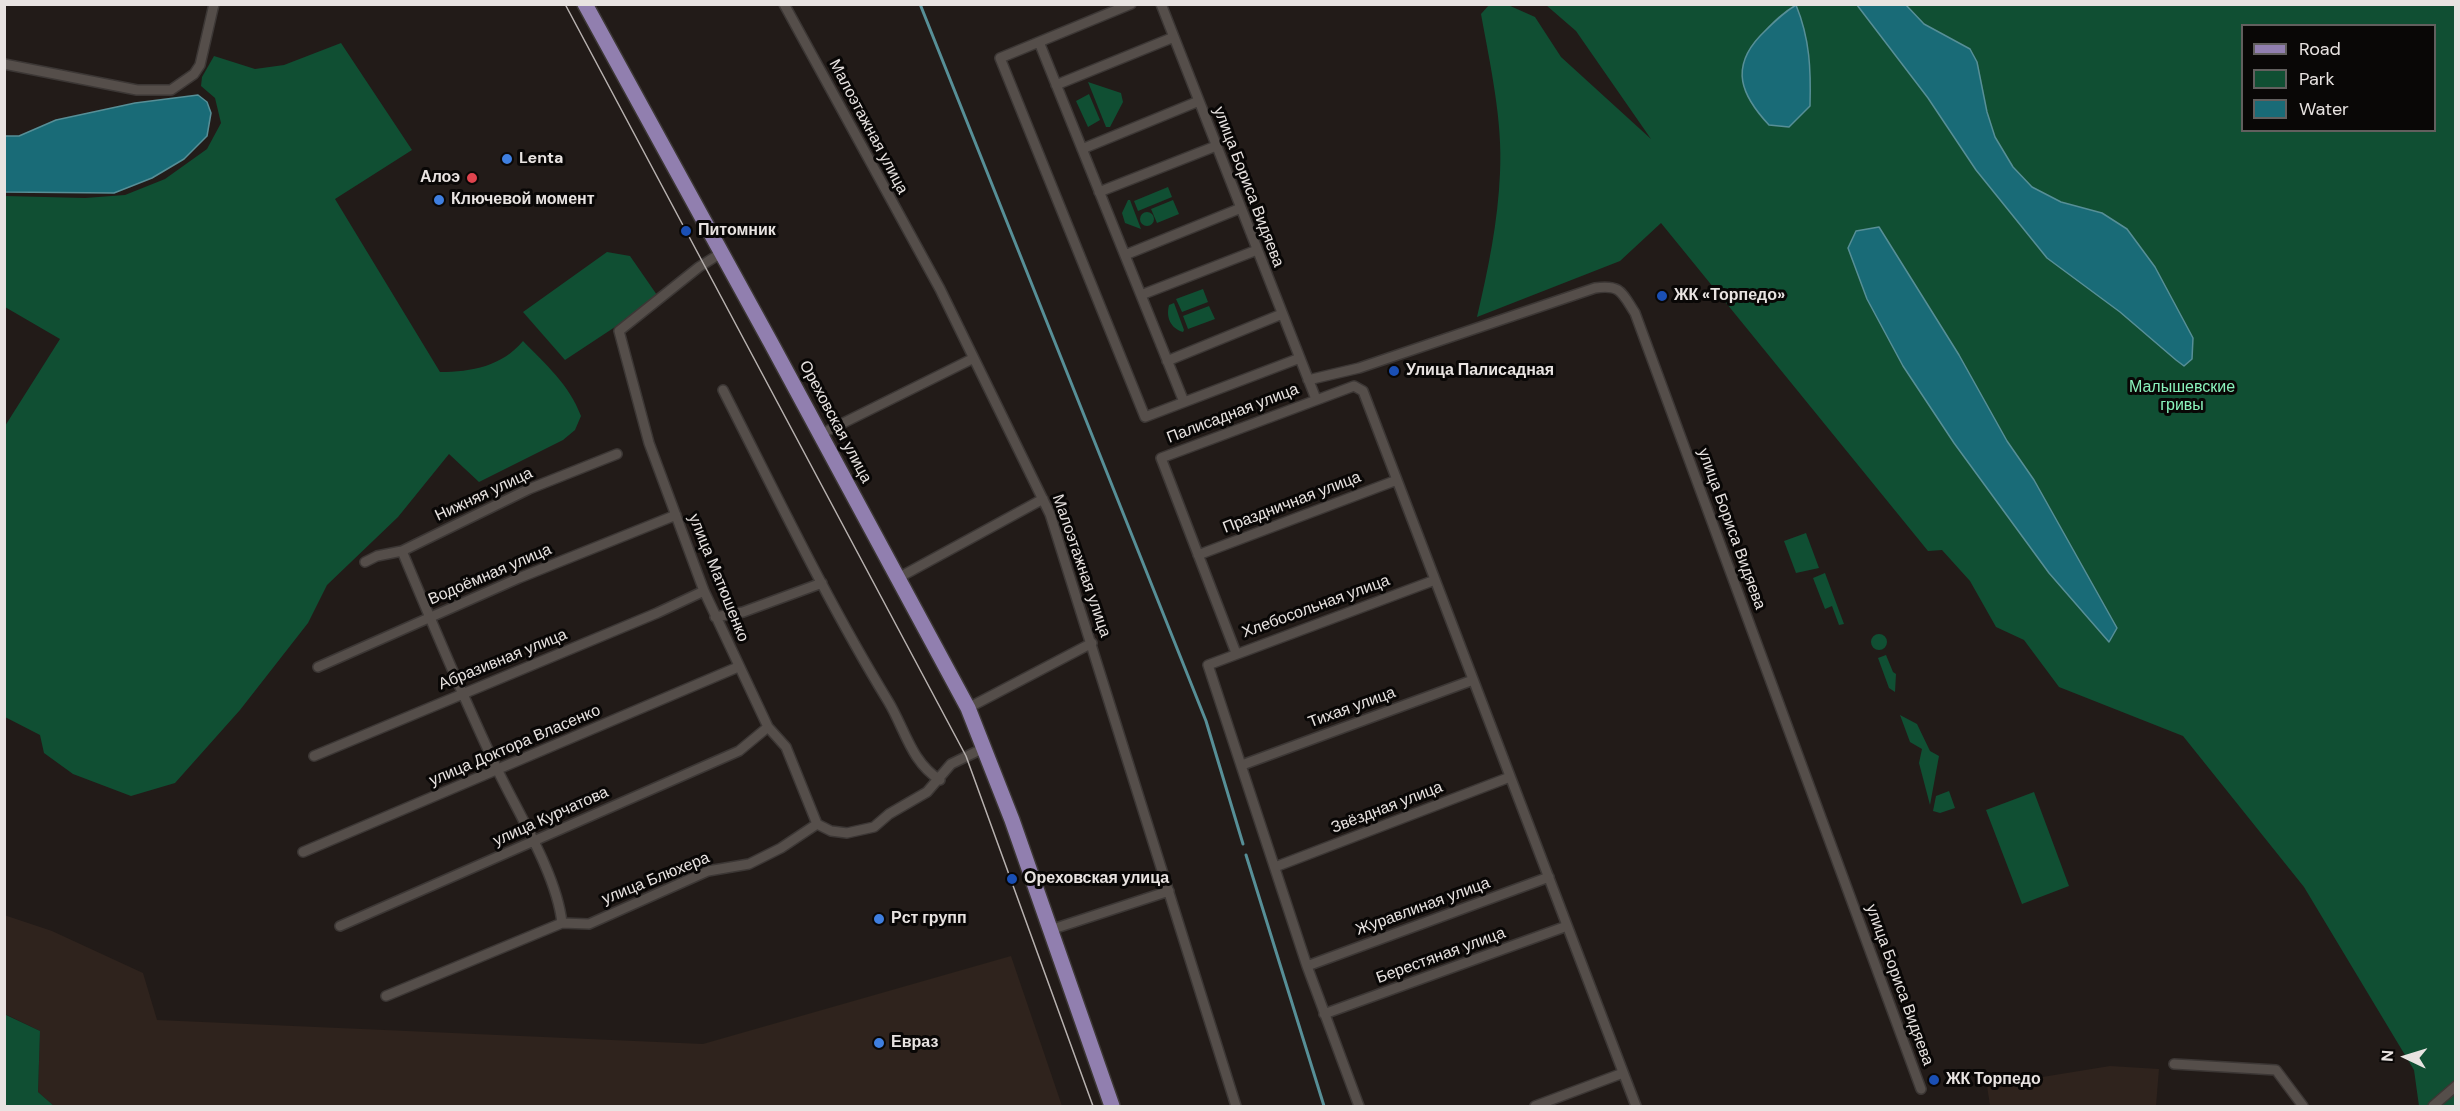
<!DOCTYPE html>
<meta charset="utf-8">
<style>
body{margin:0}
#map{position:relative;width:2460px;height:1111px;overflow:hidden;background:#221b18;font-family:"DM Sans",sans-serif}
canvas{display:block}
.frame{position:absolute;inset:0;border:6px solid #e8e3e1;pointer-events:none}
.legend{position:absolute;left:2241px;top:24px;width:195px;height:108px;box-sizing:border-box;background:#090706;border:2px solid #625f5e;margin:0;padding:8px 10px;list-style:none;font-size:18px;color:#e8e3e1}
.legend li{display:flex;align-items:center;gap:12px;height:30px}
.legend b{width:30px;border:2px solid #625f5e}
.north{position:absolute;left:2376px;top:1027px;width:60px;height:60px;-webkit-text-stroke:4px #090706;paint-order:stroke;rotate:274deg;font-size:16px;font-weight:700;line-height:24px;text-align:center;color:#e8e3e1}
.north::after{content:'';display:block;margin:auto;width:21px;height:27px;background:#e8e3e1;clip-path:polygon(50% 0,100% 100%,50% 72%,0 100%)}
</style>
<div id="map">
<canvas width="2460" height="1111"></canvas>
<div class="frame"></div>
<ul class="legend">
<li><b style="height:8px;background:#917faf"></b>Road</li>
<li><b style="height:16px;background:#104f33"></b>Park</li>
<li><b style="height:16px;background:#196b77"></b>Water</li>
</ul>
<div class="north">N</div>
</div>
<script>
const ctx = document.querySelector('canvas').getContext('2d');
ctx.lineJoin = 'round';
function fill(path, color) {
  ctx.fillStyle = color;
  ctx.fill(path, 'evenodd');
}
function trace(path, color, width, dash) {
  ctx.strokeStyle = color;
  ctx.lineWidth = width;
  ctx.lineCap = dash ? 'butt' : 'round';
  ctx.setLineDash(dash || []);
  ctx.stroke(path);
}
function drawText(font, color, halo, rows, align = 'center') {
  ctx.font = font + ' "DM Sans",sans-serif';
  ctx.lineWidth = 6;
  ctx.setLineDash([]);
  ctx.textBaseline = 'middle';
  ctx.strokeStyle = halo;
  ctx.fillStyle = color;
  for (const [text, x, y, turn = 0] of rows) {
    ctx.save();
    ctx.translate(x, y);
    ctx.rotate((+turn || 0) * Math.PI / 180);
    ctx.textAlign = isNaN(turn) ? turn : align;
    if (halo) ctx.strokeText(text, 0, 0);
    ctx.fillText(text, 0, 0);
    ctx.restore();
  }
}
fill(new Path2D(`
 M4,915L52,931L143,973L157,1020L703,1044L1011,956L1062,1106H54L38,1092L40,1031L5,1014Z
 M2110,1066L2159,1069L2156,1106H1986L1990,1105L1987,1086Z`), '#2f231d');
fill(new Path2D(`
 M1489,5H1508L1535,17L1561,57L1651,139L1576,31L1546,5H2455V1106H2419L2414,1070L2304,887L2183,736L2059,687L2024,640L1996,627L1970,581L1942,550L1928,551L1661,223L1620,261L1477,317C1488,270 1498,222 1500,173C1503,121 1490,64 1481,14ZM2242,26H2434V130H2242Z
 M341,43L412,150L335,199L440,372C472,372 502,366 523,341C546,365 569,384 581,416L575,430L563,440L479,482L449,454L398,517L327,585L308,623L240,710L175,783L131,796L73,774L44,753L40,735L5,717V426L60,339L5,307V196L85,198L125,195L165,179L207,149L221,123L215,98L201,86L202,77L214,56L255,69L284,65Z
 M1088,82L1121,93L1123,102L1110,127H1106Z
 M1089,94L1100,120L1088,127L1076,101Z
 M1168,187L1172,197L1138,211L1134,201Z
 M1128,200H1130L1141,229L1125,223L1122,213Z
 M1173,200L1179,214L1157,223L1151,209Z
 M1140 219a7 7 0 1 1 14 0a7 7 0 1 1-14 0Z
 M607,252L630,256L657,295L615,327L565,360L523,312Z
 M1203,289L1208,302L1182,312L1176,299Z
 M1174,303L1184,330L1183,332C1170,328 1166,317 1169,305Z
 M1209,306L1215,319L1188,329L1183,316Z
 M1806,533L1819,568L1796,573L1784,541Z
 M1825,573L1844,624L1839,625L1832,606L1825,609L1813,578Z
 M1871 642a8 8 0 1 1 16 0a8 8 0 1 1-16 0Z
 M1886,655L1893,672L1896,674L1895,692L1889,688L1878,658Z
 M1900,715L1917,724L1930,751L1939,756L1930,805L1919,763L1922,749L1910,742Z
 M1949,791L1955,808L1940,813L1933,811L1936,796Z
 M2034,792L2069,886L2022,904L1986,810Z
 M4,1014L40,1031L38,1092L54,1106H5Z`), '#104f33');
const water = new Path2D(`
 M1796,5C1810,39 1811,70 1810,106L1789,127L1769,125C1741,95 1730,68 1760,36C1772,24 1781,14 1796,5Z
 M1857,5H1906L1924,24L1970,49L1977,62L1987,112L1995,137L2013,167L2032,187L2061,202L2102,213L2127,229L2155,267L2193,338L2192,359L2184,366L2176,360L2120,312L2047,258L1976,170L1928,98Z
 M198,95L207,102L211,113L207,136L184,159L152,178L114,193L5,192V136H19L56,120L135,103Z
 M1879,227L1959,355L2007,441L2034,480L2117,628L2109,642L2049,573L1954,443L1903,366L1867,299L1848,248L1856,231Z`);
fill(water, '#196b77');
trace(water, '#578f97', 1.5);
trace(new Path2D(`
 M920,4L1206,721L1243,844
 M1246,855L1324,1106`), '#578f97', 3);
const minor = new Path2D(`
 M784,4L940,289L1050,514L1236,1106
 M1131,4L1000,58L1145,417L1300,358
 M1161,4L1316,399
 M1039,42L1184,402
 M4,64L137,90H171L194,74L200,65L214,4
 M1056,85L1174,37
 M1082,149L1199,101
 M1099,192L1216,146
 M721,253L699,267L619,331L649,443L704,591L768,727L786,747L817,824
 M1125,255L1241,208
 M1141,295L1257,250
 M1167,361L1282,314
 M1308,380L1359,368L1595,288C1621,284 1622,293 1635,313L1921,1089
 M723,390C776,494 827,601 888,701C905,729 911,762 940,780
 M821,434L972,359
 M402,551C433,625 464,700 499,773C520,816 557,876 562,923
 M1198,555L1397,480
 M365,562L377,556L402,551L529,489L617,454
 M898,578L1043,499
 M715,617L743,612L822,583
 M1236,653L1161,458L1354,386L1363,391L1636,1106
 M318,667L519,578L676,515
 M968,708L1092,643
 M314,756L657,613L704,591
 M1242,765L1473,680
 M303,852L738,667
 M1275,867L1510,777
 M340,926L739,751L768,727
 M1050,930L1169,891
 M1307,966L1549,877
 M386,996L562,923L589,924L708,871L749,864L781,848L817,824L831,831L847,833L874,827L889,814L927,792L951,764L984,748
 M1324,1014L1567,926
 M2174,1064L2276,1070L2303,1106
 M1359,1106L1307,966L1208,665L1435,580
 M1535,1106L1623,1073
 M2433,1106L2456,1086`);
const primary = new Path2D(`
 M585,4L771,343L968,708L1012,820L1112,1106`);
trace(minor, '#3c3735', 12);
trace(primary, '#3c3735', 18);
trace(minor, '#554e4a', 9);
trace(primary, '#917faf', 15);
trace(new Path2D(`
 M565,4L966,756L1093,1106`), '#b8b2b0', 1.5);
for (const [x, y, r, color] of [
 [507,159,6,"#3f7fe0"],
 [472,178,6,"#e0444e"],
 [439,200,6,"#3f7fe0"],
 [686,231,6,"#1a4fb4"],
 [1662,296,6,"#1a4fb4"],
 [1394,371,6,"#1a4fb4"],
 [1012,879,6,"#1a4fb4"],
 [879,919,6,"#3f7fe0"],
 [879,1043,6,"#3f7fe0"],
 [1934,1080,6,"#1a4fb4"]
]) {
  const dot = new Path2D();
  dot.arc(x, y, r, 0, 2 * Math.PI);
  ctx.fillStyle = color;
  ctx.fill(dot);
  trace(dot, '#090706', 2);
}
drawText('16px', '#e8e3e1', '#090706', [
 ["Малоэтажная улица",868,127,62],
 ["улица Бориса Видяева",1248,187,69],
 ["Палисадная улица",1233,414,-21],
 ["Ореховская улица",835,422,62],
 ["Нижняя улица",484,495,-25],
 ["Праздничная улица",1292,503,-21],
 ["улица Бориса Видяева",1731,529,70],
 ["Малоэтажная улица",1081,566,71],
 ["Водоёмная улица",490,575,-23],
 ["улица Матюшенко",718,578,68],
 ["Хлебосольная улица",1316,607,-20],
 ["Абразивная улица",503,660,-22],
 ["Тихая улица",1352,708,-20],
 ["улица Доктора Власенко",515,746,-23],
 ["Звёздная улица",1387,808,-21],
 ["улица Курчатова",551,817,-24],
 ["улица Блюхера",656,879,-22],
 ["Журавлиная улица",1423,907,-20],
 ["Берестяная улица",1441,956,-20],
 ["улица Бориса Видяева",1899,985,70]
]);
drawText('bold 16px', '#e8e3e1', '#090706', [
 ["Lenta",519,159],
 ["Алоэ",460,178,"right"],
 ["Ключевой момент",451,200],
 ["Питомник",698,231],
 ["ЖК «Торпедо»",1674,296],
 ["Улица Палисадная",1406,371],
 ["Ореховская улица",1024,879],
 ["Рст групп",891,919],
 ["Евраз",891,1043],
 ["ЖК Торпедо",1946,1080]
], 'left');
drawText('16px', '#8af3bc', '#090706', [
 ["Малышевские",2182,388],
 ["гривы",2182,406]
]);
</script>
